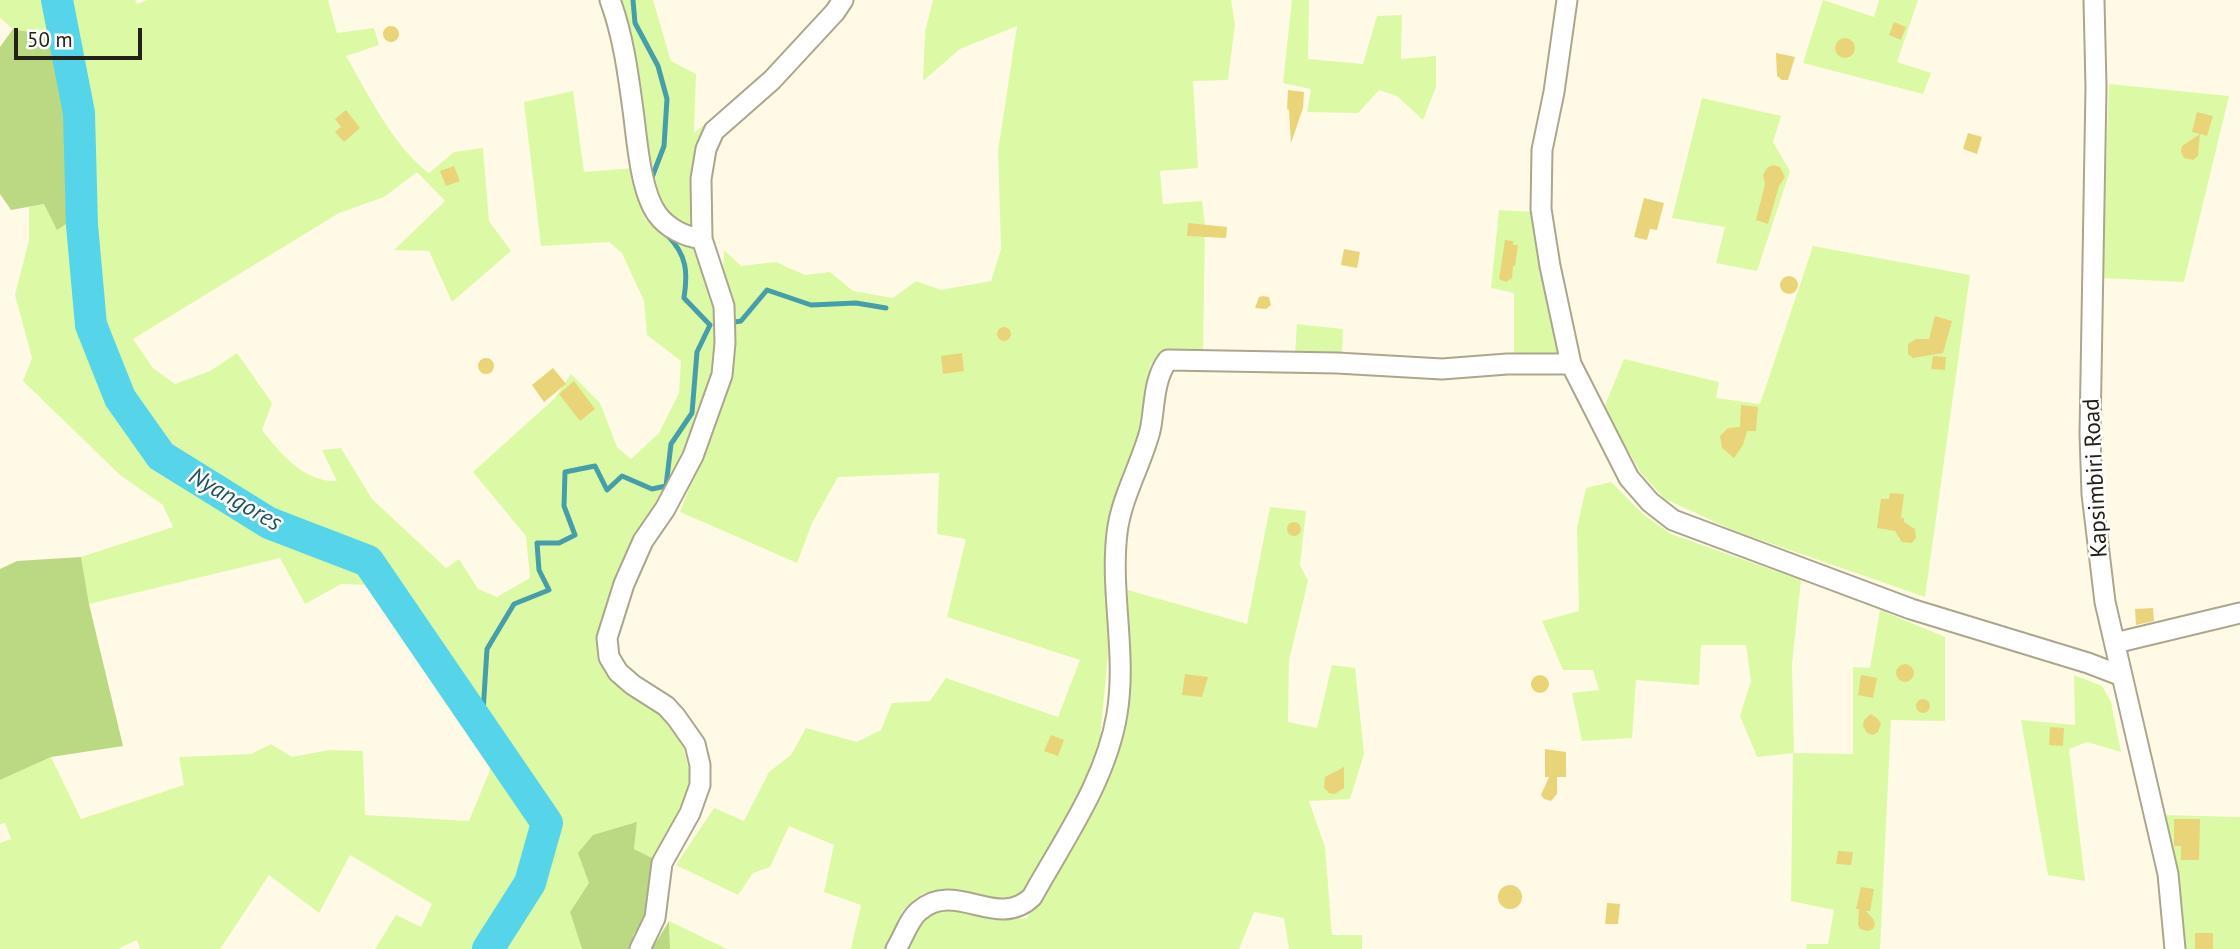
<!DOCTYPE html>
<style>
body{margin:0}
#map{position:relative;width:2240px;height:949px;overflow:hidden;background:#fffae5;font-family:"PT Sans",sans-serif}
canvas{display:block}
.scale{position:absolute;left:14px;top:28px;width:128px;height:32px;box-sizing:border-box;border:4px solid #242118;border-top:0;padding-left:9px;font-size:21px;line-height:24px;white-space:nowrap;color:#242118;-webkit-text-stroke:5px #fff;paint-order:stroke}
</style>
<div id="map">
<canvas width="2240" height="949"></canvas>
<div class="scale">50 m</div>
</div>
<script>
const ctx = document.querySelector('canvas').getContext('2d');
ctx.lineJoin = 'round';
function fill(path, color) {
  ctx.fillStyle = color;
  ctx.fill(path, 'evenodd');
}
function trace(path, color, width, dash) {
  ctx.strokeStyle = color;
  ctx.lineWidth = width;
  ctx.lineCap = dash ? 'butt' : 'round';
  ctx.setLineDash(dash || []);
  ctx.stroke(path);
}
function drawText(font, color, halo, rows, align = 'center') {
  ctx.font = font + ' "PT Sans",sans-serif';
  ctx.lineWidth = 5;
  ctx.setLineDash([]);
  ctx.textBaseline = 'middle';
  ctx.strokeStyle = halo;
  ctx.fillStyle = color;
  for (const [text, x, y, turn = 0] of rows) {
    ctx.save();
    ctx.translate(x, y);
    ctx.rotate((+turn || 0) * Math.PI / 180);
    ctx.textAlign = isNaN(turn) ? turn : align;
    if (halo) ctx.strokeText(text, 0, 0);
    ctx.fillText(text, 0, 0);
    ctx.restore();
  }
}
fill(new Path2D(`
 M0,0H135L137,4L148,0H328L337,33L374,28L379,45L346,56C368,94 393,146 429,173L454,152L483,148L489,221L511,251L452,302L429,251L394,250L445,201L417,172L384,197L339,213L133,339L153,368L175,384L210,371L237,353L272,403L262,430C280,453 305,483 337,481L322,450L341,448L372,499L446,568L459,559L478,589L497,597L530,578L526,536L473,472L555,398L571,374L600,403L617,447L631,459L659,433L679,393L681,361L647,335L644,301L622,253L609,242L541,246L524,102L573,91L584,172L634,168L645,219L682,241L698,246L717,312L715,374L695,437L633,545L606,667L614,682L669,722L683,747L692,782L683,811L654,859L634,849L637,822L589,883L570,912L582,949H375L396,915L421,927L432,904L350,855L319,913L269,875L220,949H140L137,940L118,949H0V843L11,839L5,823L0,824V780L51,757L81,819L184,785L179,757L251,754L271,744L292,757L329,750L363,751L365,815L469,821L492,765L483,746L462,725L374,585L341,584L305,604L280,558L89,604L81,557L173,527L163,505L120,475L23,381L32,358L15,295L29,240V207L45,204L48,37L13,29L0,18Z
 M615,0H653L671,61L696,74L694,133L712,118L696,158V231L678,225L657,201Z
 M933,0H1231L1235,24L1228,80L1193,81L1198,168L1160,171L1163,204L1202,201L1205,224L1203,355L1159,354L1150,365L1146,402L1134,457L1107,525L1106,573L1111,623L1099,749L1087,777L1023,893L1007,901L951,889L922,894L903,910L885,949H851L861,905L824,892L834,845L789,826L770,867L753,873L738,895L676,865L714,808L744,821L769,772L791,755L806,728L857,742L881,730L892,703L930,701L946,678L1058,717L1080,660L947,617L966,539L937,534L939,473L838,477L812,523L797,563L680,512L730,382L733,338L723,275L724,250L741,266L776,262L805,275L830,272L853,291L893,298L916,281L941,290L991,281L1001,249L998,151L1017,26L960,49L923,81L925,32Z
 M1292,0H1309L1308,59L1363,64L1377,16L1402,15L1401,59L1436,56V87L1423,120L1397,96L1379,90L1358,113L1307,112L1311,89L1283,83Z
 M1823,0L1874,17L1879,0H1918L1897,62L1931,73L1923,94L1803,63Z
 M2109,84L2229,96L2184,282L2102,278Z
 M1702,98L1781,116L1773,142L1790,171L1757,271L1716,263L1725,227L1672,218Z
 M1499,210L1532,212L1560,358H1514V293L1491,288Z
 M1813,246L1970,275L1925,597L1735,531L1665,499L1641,473L1604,408L1624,359L1719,382L1716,398L1760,404Z
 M1297,324L1343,329L1342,355L1295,356Z
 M1611,482L1644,515L1671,534L1801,580L1792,664L1794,753L1853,754V667L1870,668L1880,610L1945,637V721L1891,720L1880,949H1806L1807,944H1828L1834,910L1791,901L1793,753L1757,757L1740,716L1751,681L1746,645H1701L1699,685L1636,680L1632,738L1582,741L1572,693L1599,690L1593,670H1563L1542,621L1579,611L1577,528L1586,488Z
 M1270,507L1306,511L1300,565L1308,581L1289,660L1288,722L1317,728L1332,665L1355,668L1364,754L1350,799L1309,801L1325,847L1332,935H1362V949H1289L1284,918L1254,912L1239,949H906C910,941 915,932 920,925C948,893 992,924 1027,918L1112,769L1129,701L1128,590L1247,624Z
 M2074,675L2102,686L2111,702L2121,752L2087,742L2069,749L2085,881L2048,875L2021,720L2075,725Z
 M2164,815L2240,817V949H2181Z
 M669,921L727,949H670Z`), '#dcfaa5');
fill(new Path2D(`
 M13,29L48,36L68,130L72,220L57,230L44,204L11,210L0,194V47Z
 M81,557L89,604L123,746L51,757L0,780V569L17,561Z
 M637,822L634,849L654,859L649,915L634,934L630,949H582L570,912L589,883L578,853L593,835Z
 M669,921L670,949H652Z`), '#bbd883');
trace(new Path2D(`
 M633,0L635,23L658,66L667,99L664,146L651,180
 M729,323L741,321L767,290L811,305L856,303L886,308
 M482,728L487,649L514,604L549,590L539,570L537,543H559L575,535L564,506L565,472L595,466L607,490L622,476L652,489L666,486L671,444L692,413L697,352L710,325L684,298C688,272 687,255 667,235`), '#469eab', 5);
trace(new Path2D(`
 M57,0L79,113L82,225L91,325L120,398L161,456L269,523L368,561L547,823L530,883L488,949`), '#55d4ea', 32);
fill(new Path2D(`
 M1894,22L1906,27L1901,40L1889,35Z
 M383 34a8 8 0 1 1 16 0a8 8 0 1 1-16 0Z
 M1835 48a10 10 0 1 1 20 0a10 10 0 1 1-20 0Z
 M1776,53L1795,57L1788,80H1782L1777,76Z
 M1288,90L1304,92L1303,108L1291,143L1289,110L1287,109Z
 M346,110L360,128L344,142L335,132L341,127L335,119Z
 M2197,112L2213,116L2207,136L2192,132Z
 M1968,133L1982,137L1977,154L1963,149Z
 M2200,134L2198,156L2193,160L2184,158L2181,152L2182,146Z
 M1773,165L1780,167L1785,177L1779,186L1768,224L1756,220L1765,184L1763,175L1767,168Z
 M454,166L460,181L446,186L440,171Z
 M1644,198L1664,203L1657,230L1650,229L1647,240L1634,237Z
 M1188,223L1227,227L1226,238L1187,236Z
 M1505,240L1513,241V245H1518L1515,266H1513L1512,278L1506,282L1499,279Z
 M1344,249L1360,252L1357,268L1341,265Z
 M1780 285a9 9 0 1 1 18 0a9 9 0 1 1-18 0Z
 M1263,296L1269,297L1271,305L1266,309L1255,308L1259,297Z
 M1935,316L1952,321L1943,353L1913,358L1908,354V344L1916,339H1929Z
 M997 334a7 7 0 1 1 14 0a7 7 0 1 1-14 0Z
 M962,353L964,371L943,374L941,356Z
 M1933,356L1946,357L1945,370L1931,369Z
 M478 366a8 8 0 1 1 16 0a8 8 0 1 1-16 0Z
 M553,368L566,384L544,402L532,385Z
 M574,381L595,409L580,421L559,394Z
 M1741,405L1758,407L1756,431H1747L1743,445L1734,458L1722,448L1720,436L1728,428L1740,427Z
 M1890,493L1904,494L1901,518H1904V522L1915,529L1916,538L1912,543L1902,542L1895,531L1877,528L1881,499H1889Z
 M1287 529a7 7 0 1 1 14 0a7 7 0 1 1-14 0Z
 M2153,608L2154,621L2136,625L2135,609Z
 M1896 673a9 9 0 1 1 18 0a9 9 0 1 1-18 0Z
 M1185,674L1208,677L1202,697L1182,695Z
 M1531 684a9 9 0 1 1 18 0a9 9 0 1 1-18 0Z
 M1861,675L1877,678L1873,698L1858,695Z
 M1916 706a7 7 0 1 1 14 0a7 7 0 1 1-14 0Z
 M1871,714L1878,719L1881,724L1878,732L1873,735L1867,733L1863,726L1864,720Z
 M2050,727L2064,728L2063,746L2049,745Z
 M1051,735L1064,740L1058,756L1044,751Z
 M1545,749L1566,752V777H1557V794L1551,801L1544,799L1541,795L1549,777H1545Z
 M1344,767V788L1335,794L1329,793L1324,788L1325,777Z
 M2174,819H2200L2199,860H2181V846H2174Z
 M1838,851L1853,852L1851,865L1836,864Z
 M1498 897a12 12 0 1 1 24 0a12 12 0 1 1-24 0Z
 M1861,887L1874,889L1870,911H1866L1873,919L1875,924L1873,929L1868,931L1860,929L1858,924L1859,909H1856Z
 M1607,903L1620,904L1618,924H1605Z
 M2195,933H2213V949H2195Z`), '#e9d479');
const minor = new Path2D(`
 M610,0C623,35 628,73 633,110C637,139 640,190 657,214C667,228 685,237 702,239
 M1567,0L1554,92L1542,150L1541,209L1550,266L1571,364L1629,478L1650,502L1673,520L1911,609L2088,663L2122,676
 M2094,0L2096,87L2090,434L2092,494L2105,602L2168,874L2175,949
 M2115,643L2240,613
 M640,949L655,918L662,863L690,813L700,785V765L695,744L676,717L666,706L633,685L618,672L609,657L607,638L624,584L643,541L665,509L693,456L722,375L725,343L724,306L702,239L701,179L706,149L714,131L772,80L835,12L843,0
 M896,949C903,938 909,919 919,911C956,879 997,931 1032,897C1064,839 1106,781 1117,714C1127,654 1110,593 1117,533C1121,498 1141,465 1150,431C1155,408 1153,379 1168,360L1337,363L1442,369L1507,364H1571`);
trace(minor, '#aba68d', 23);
trace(minor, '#fff', 19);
drawText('23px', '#242118', '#fff', [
 ["Kapsimbiri Road",2096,478,-93]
]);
drawText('italic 24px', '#1d535d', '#fff', [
 ["Nyangores",235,500,30]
]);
</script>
